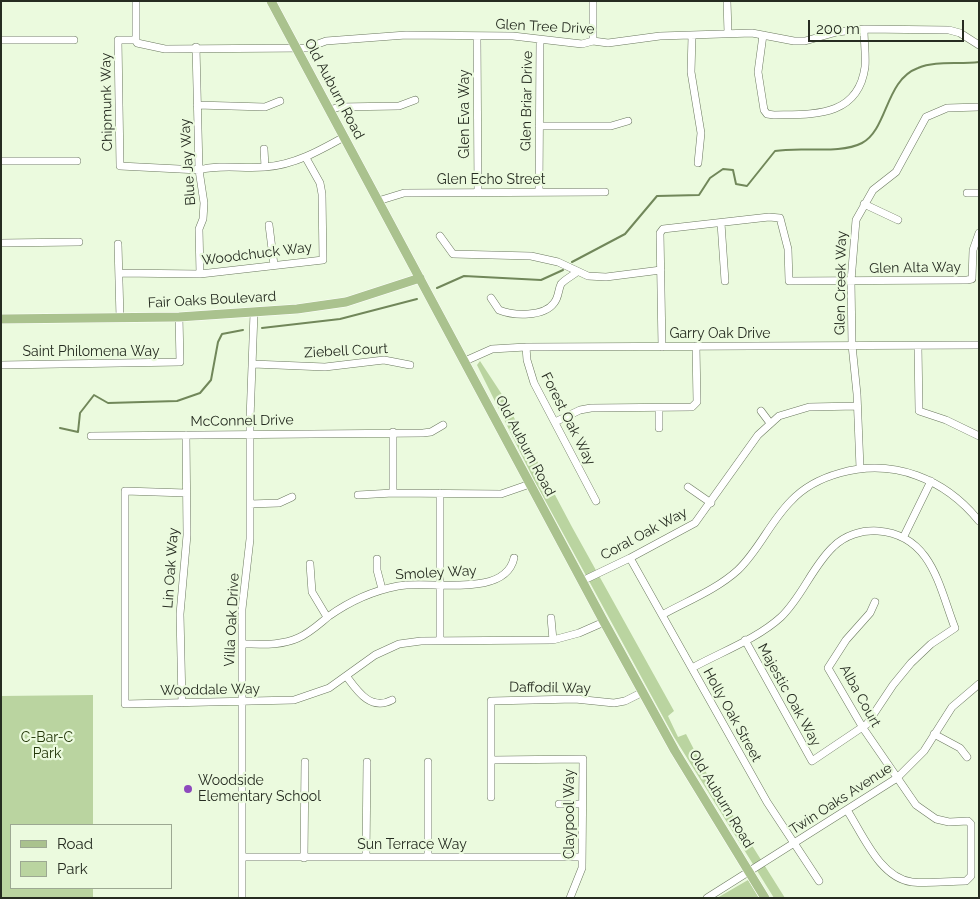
<!DOCTYPE html>
<style>
body{margin:0}
#map{position:relative;width:980px;height:899px;overflow:hidden;background:#ebfade;font-family:Raleway,sans-serif}
canvas{display:block}
.frame{position:absolute;inset:0;border:2px solid #262c21;pointer-events:none}
.legend{position:absolute;left:10px;top:824px;width:162px;height:65px;box-sizing:border-box;background:#ebfade;border:1px solid #9ca892;margin:0;padding:6px 9px;list-style:none;font-size:15px;color:#262c21}
.legend li{display:flex;align-items:center;gap:10px;height:25px}
.legend b{width:25px;border:1px solid #9ca892}
.scale{position:absolute;left:808px;top:20px;width:156px;height:22px;box-sizing:border-box;border:2px solid #262c21;border-top:0;padding-left:6px;font-size:15px;line-height:18px;white-space:nowrap;color:#262c21;-webkit-text-stroke:4px #ebfade;paint-order:stroke}
</style>
<div id="map">
<canvas width="980" height="899"></canvas>
<div class="frame"></div>
<ul class="legend">
<li><b style="height:6px;background:#aac28e"></b>Road</li>
<li><b style="height:14px;background:#bad4a0"></b>Park</li>
</ul>
<div class="scale">200 m</div>
</div>
<script>
const ctx = document.querySelector('canvas').getContext('2d');
ctx.lineJoin = 'round';
function fill(path, color) {
  ctx.fillStyle = color;
  ctx.fill(path, 'evenodd');
}
function trace(path, color, width, dash) {
  ctx.strokeStyle = color;
  ctx.lineWidth = width;
  ctx.lineCap = dash ? 'butt' : 'round';
  ctx.setLineDash(dash || []);
  ctx.stroke(path);
}
function drawText(font, color, halo, rows, align = 'center') {
  ctx.font = font + ' Raleway,sans-serif';
  ctx.lineWidth = 4.5;
  ctx.setLineDash([]);
  ctx.textBaseline = 'middle';
  ctx.strokeStyle = halo;
  ctx.fillStyle = color;
  for (const [text, x, y, turn = 0] of rows) {
    ctx.save();
    ctx.translate(x, y);
    ctx.rotate((+turn || 0) * Math.PI / 180);
    ctx.textAlign = isNaN(turn) ? turn : align;
    if (halo) ctx.strokeText(text, 0, 0);
    ctx.fillText(text, 0, 0);
    ctx.restore();
  }
}
fill(new Path2D(`
 M480,361L501,393L572,527L674,711L668,716L678,737L686,734L704,769L785,898H774L674,737L534,480L477,365Z
 M93,695V825H11V888H93V898H1V696Z
 M748,880L759,898H717Z`), '#bad4a0');
trace(new Path2D(`
 M572,262L625,234L657,196L699,195L710,178L723,169L733,170L736,184L747,186L775,151C801,146 839,155 862,143C888,129 885,80 918,68C936,60 959,65 979,62
 M437,288L464,276L541,280L563,270
 M262,328L340,319L417,299
 M60,428L78,432L80,413L94,395L108,403L177,401L200,393L211,380L218,342L222,334L243,330`), '#71875a', 2);
const minor = new Path2D(`
 M136,1V40
 M593,1V41
 M727,1L728,33
 M763,35L758,72L764,110L767,114L774,115C812,114 858,118 865,67C866,55 864,41 864,29
 M477,36L478,193
 M692,36L691,72L701,133L698,163
 M1,40H74
 M136,40L137,43L165,49L307,48L326,41L406,35L513,36L582,44L593,41L608,43L660,36L752,33L794,41H805L837,32L864,29L949,30L960,33L979,45
 M136,40H118L120,166L199,170C221,164 242,169 265,167C294,165 319,151 344,137
 M196,47L199,170L204,203L203,219L199,229L200,274
 M197,105L265,107L280,101
 M330,110L339,107L399,106L415,100
 M539,126H611L628,121
 M264,149L265,167
 M1,161H77
 M539,192L540,40
 M967,193H979
 M378,201L404,193L605,192
 M864,204L898,220
 M721,223L725,281
 M269,225L274,265
 M440,236L453,254L531,256L558,262L588,276L606,277L661,270
 M1,243L79,242
 M118,244L120,318
 M119,273L200,274L323,260L322,194L320,183L306,158
 M491,298L499,310C514,316 544,317 554,303C559,297 558,290 561,284C564,280 572,276 577,272
 M918,346L919,411L946,420L979,436
 M526,347L527,360L534,383L596,501
 M662,347L660,233L663,229L769,217L780,218L788,249L789,281L967,280L972,279L973,250L979,233
 M465,361L492,349L526,347L979,345
 M253,364L325,367L384,360L410,365
 M1,365L180,362L179,317
 M659,408V428
 M761,411L770,423
 M555,422L580,410L591,408L692,407L697,402L696,346
 M393,432V493
 M91,436L423,433L431,432L443,425
 M860,468L857,394L852,345L851,281L856,220L873,190L896,172L926,117L947,108L979,107
 M688,487L711,503
 M186,493L125,491V704L294,700L329,688L375,655L399,644L421,641L553,640L579,633L604,622
 M440,493V641
 M358,495L393,493L501,494L530,484
 M250,504L279,503L292,497
 M904,536L931,481
 M630,558L767,802L819,881
 M377,559V570L382,589
 M310,564L312,592L327,617
 M582,581L630,558L695,523L758,435L779,416L809,407L857,406
 M662,615C687,601 716,590 738,570C759,550 770,522 791,501C804,487 822,478 840,473C894,458 945,479 979,521
 M551,618L553,640
 M242,644C261,644 280,646 298,638C310,633 319,624 329,616C350,601 372,591 398,586C429,580 505,599 514,558
 M692,668C721,652 757,639 781,617C802,597 812,567 833,547C845,535 862,530 878,531C932,535 939,587 955,628L931,644L911,663L893,685L867,724L812,761L745,640
 M347,677C358,692 371,711 392,700
 M182,703L180,614L187,535L186,435
 M934,734L960,748L967,757
 M491,760L583,759L582,868L570,898
 M491,797V701L575,699L614,703L625,701L643,692
 M559,804H582
 M847,810C863,835 880,878 912,882C930,884 949,881 966,881L971,876V824L968,821L949,822L936,819L916,805L863,728L828,668L846,640L870,613L875,602
 M242,857H582
 M366,857L367,762
 M428,857V762
 M304,858L305,762
 M242,898V609L250,539V419L254,313
 M707,898L897,778L924,751L952,707L979,684`);
const major = new Path2D(`
 M271,1L604,622L675,751L765,898
 M1,319L179,317L297,309L346,302L420,278`);
trace(minor, '#6b785f', 8);
trace(major, '#fff', 10);
trace(minor, '#fff', 7);
trace(major, '#aac28e', 9);
for (const [x, y, r, color] of [
 [188,789,5,"#8d49bd"]
]) {
  const dot = new Path2D();
  dot.arc(x, y, r, 0, 2 * Math.PI);
  ctx.fillStyle = color;
  ctx.fill(dot);
  trace(dot, '#ebfade', 2);
}
drawText('14px', '#262c21', '#ebfade', [
 ["Glen Tree Drive",545,27,3],
 ["Old Auburn Road",334,89,62],
 ["Glen Briar Drive",527,101,-89],
 ["Chipmunk Way",107,102,-91],
 ["Glen Eva Way",465,114,-90],
 ["Blue Jay Way",188,162,-94],
 ["Glen Echo Street",491,180],
 ["Woodchuck Way",257,254,-7],
 ["Glen Alta Way",915,268,-1],
 ["Glen Creek Way",841,283,-89],
 ["Fair Oaks Boulevard",212,300,-3],
 ["Garry Oak Drive",720,334],
 ["Ziebell Court",346,351,-3],
 ["Saint Philomena Way",91,352],
 ["Forest Oak Way",568,419,63],
 ["McConnel Drive",242,421,-1],
 ["Old Auburn Road",525,446,62],
 ["Coral Oak Way",644,534,-28],
 ["Lin Oak Way",171,568,-86],
 ["Smoley Way",436,573,-3],
 ["Villa Oak Drive",232,620,-87],
 ["Daffodil Way",550,688,1],
 ["Wooddale Way",210,690,-1],
 ["Majestic Oak Way",789,695,61],
 ["Alba Court",860,696,61],
 ["Holly Oak Street",732,715,61],
 ["Old Auburn Road",721,799,59],
 ["Twin Oaks Avenue",841,799,-33],
 ["Claypool Way",570,814,-90],
 ["Sun Terrace Way",412,845]
]);
drawText('14px', '#25380b', '#ebfade', [
 ["C-Bar-C",47,738],
 ["Park",47,754]
]);
drawText('14px', '#262c21', '#ebfade', [
 ["Woodside",198,781],
 ["Elementary School",198,797]
], 'left');
</script>
